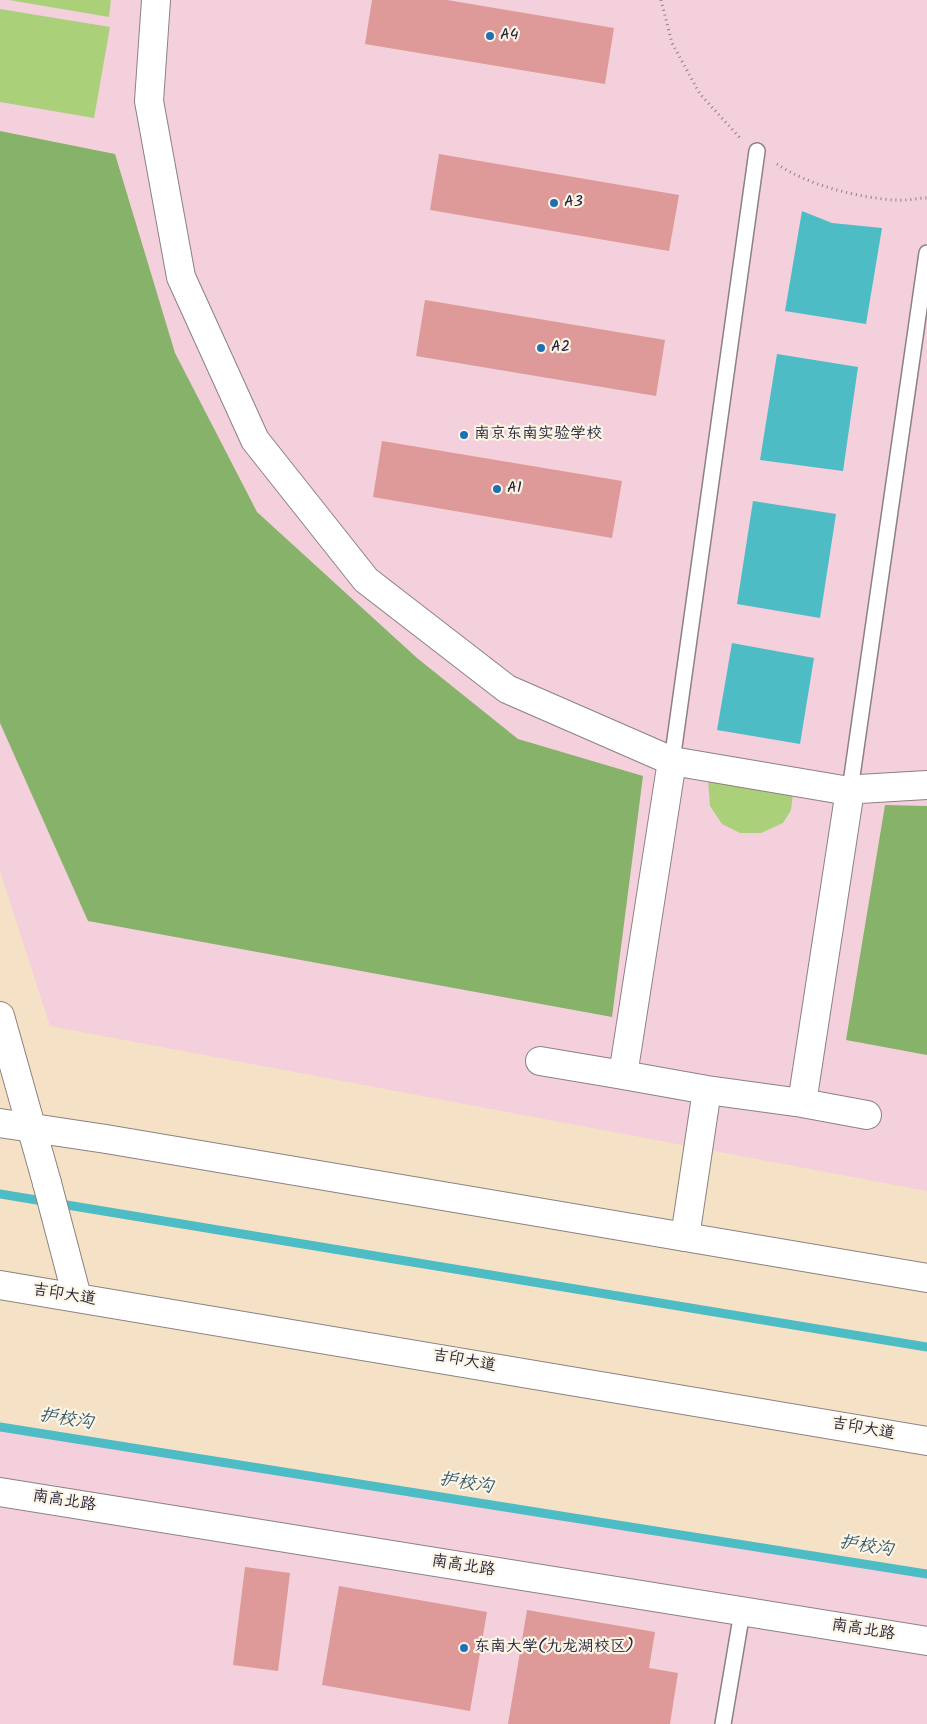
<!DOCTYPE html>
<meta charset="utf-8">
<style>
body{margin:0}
canvas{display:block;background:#f5e1c5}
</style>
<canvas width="927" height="1724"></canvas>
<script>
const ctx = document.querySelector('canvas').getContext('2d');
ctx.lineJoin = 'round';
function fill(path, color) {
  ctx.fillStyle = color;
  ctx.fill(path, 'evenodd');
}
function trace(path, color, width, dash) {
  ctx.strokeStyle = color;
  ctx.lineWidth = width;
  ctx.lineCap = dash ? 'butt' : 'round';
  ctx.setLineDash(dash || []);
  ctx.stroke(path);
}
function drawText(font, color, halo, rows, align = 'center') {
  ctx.font = font + ' Kalam,"LXGW WenKai TC",sans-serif';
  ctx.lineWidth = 4.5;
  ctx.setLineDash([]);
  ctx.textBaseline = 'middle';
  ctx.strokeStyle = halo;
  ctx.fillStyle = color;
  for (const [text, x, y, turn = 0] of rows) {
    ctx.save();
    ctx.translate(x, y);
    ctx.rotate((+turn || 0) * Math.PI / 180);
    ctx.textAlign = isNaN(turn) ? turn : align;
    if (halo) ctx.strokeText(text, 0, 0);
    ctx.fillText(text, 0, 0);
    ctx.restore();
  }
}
fill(new Path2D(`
 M0,0H927V1191L50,1026L0,871Z
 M0,1423L927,1572V1724H0Z`), '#f4cfdc');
fill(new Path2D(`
 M9,0H111L109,17Z
 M0,9L110,27L94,118L0,102Z
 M708,780L793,793L791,810L783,823L761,833H740L722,824L710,806Z`), '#aad07a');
fill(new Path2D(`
 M0,131L115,154L175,353L257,512L417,658L518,739L643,776L612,1017L88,921L0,723Z
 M885,805L927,806V1055L846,1040Z`), '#87b26a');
fill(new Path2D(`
 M802,211L832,223L882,228L866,324L785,311Z
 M777,354L858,367L843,471L760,460Z
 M753,501L836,514L820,618L737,604Z
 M732,643L814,658L800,744L717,730Z`), '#4dbcc4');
trace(new Path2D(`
 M0,1194L927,1347
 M0,1427L927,1574`), '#4dbcc4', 9);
fill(new Path2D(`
 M372,0H447L614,28L605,84L365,44Z
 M439,154L679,195L669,251L430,210Z
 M425,300L665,340L656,396L416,356Z
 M382,441L622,481L612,538L373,497Z
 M245,1567L290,1573L278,1671L233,1665Z
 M339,1586L487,1612L470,1711L322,1685Z
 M527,1610L655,1632L649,1668L678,1673L670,1724H508Z`), '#dd9a98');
const lane = new Path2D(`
 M672,761L757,151
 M850,790L927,253
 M723,1724L742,1612`);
const street = new Path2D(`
 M156,0L149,101L181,277L255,440L366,580L507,689L672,761L843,790L927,785
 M672,761L623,1075L707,1090L685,1237
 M540,1061L623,1075
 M707,1090L802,1103L850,790
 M802,1103L867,1115
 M47,1183L77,1297
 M0,1492L927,1641`);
const secondary = new Path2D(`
 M0,1016L47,1183`);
const primary = new Path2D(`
 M0,1123L106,1139L927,1278
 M0,1285L927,1441`);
trace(lane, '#8c8280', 18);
trace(street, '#8c8280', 30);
trace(secondary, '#8c8280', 30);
trace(primary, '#8c8280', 30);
trace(new Path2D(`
 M661,0L672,43L700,94L741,139
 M777,164C807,185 859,198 896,200C906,201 917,198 927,198`), '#8c8280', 3, [1, 4]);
trace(lane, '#fff', 15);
trace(street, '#fff', 28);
trace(secondary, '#fff', 28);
trace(primary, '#fff', 28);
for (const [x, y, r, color] of [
 [490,36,5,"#1f6fb2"],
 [554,203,5,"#1f6fb2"],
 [541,348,5,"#1f6fb2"],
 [464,435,5,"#1f6fb2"],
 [497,489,5,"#1f6fb2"],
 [464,1648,5,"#1f6fb2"]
]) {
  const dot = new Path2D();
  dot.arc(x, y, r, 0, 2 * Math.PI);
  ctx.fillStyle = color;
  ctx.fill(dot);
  trace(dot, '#fcf5e5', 2);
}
drawText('16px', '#22223b', '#fcf5e5', [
 ["A4",500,36],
 ["A3",564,203],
 ["A2",551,348],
 ["南京东南实验学校",474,435],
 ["A1",507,489],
 ["东南大学(九龙湖校区)",474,1648]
], 'left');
drawText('16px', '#22223b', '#fcf5e5', [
 ["吉印大道",64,1296,9],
 ["吉印大道",464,1362,10],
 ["吉印大道",863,1430,10],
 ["南高北路",64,1502,9],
 ["南高北路",463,1567,9],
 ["南高北路",863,1631,9]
]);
drawText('italic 18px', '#31586b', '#fcf5e5', [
 ["护校沟",66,1421,9],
 ["护校沟",466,1485,9],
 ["护校沟",866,1548,9]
]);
</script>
